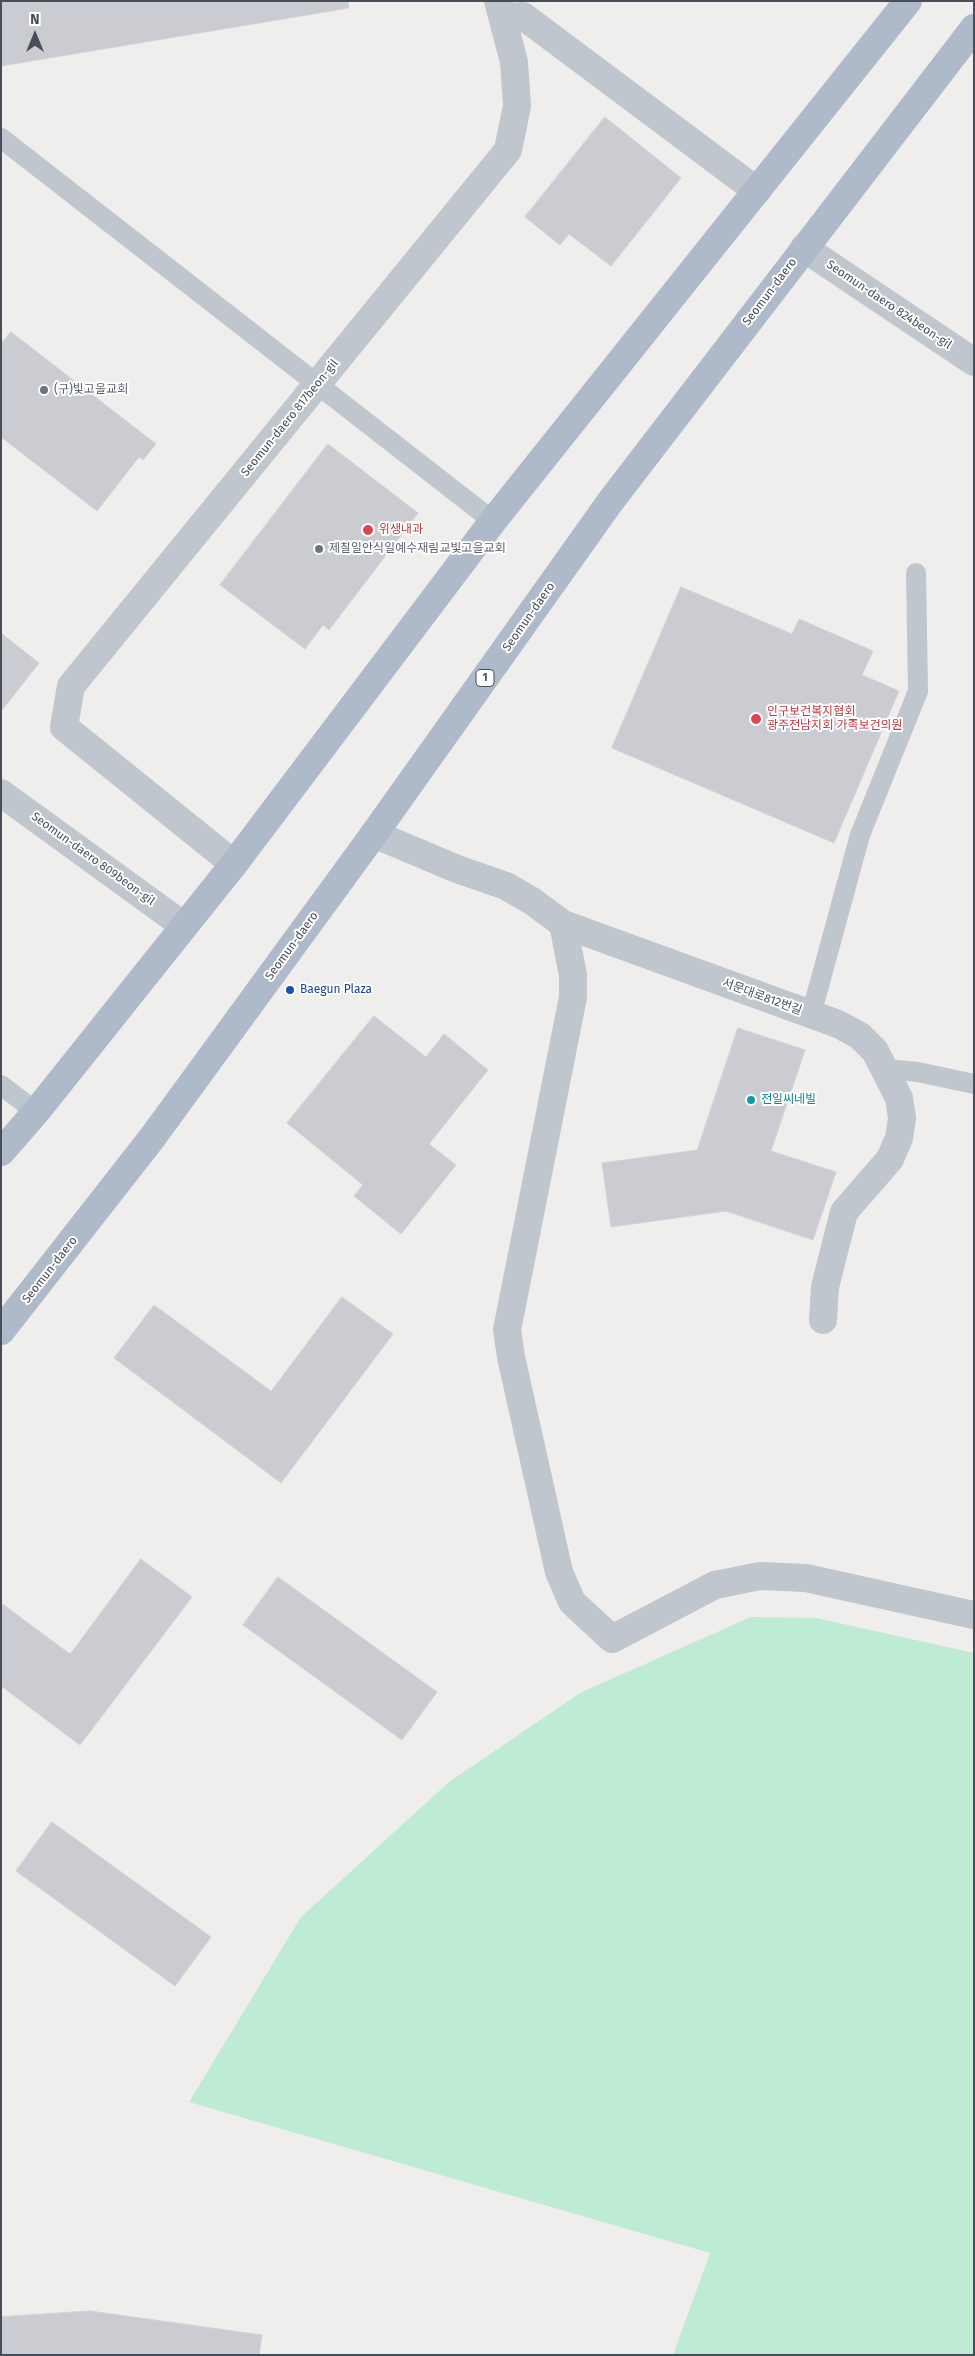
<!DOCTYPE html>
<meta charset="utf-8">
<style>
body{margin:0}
#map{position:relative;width:975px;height:2356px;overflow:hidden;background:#f0eded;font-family:"Fira Sans",sans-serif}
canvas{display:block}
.frame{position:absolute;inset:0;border:2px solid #474e59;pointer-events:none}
.north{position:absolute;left:10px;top:10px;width:50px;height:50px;-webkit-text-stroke:4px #fff;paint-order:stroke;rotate:0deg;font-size:14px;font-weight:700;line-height:20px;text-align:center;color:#474e59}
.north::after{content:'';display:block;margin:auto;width:18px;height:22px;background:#474e59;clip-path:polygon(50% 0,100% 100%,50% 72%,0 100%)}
</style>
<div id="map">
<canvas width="975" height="2356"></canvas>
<div class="frame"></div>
<div class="north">N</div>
</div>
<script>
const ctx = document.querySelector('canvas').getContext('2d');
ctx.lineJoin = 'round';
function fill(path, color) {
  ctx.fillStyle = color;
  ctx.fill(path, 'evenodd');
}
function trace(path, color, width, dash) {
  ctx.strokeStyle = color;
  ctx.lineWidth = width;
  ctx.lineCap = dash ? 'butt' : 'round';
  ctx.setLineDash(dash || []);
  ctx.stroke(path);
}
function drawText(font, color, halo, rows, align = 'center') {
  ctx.font = font + ' "Fira Sans","Noto Sans KR",sans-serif';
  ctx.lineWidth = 4;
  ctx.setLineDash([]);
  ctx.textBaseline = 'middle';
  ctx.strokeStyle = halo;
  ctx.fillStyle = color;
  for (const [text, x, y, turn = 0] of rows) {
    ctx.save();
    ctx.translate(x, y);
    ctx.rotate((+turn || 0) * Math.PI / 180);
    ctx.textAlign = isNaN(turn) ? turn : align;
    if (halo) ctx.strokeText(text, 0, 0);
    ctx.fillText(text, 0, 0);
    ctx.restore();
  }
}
fill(new Path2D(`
 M751,1617L816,1618L974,1653V2355H673L710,2253L189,2102L301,1917L449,1782L580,1693Z`), '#beebd4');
const building = new Path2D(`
 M1,1H348L349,8L1,66Z
 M605,117L681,178L611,266L569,234L560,245L525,217Z
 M11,332L156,444L143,460L139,457L97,511L1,437V344Z
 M328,444L418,513L329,630L323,625L305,649L220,585Z
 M681,587L792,634L799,619L873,651L862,675L899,691L834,843L612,748Z
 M1,633L39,663L3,709L1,708Z
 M374,1016L426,1057L444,1034L488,1070L429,1144L456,1165L401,1234L354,1196L363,1185L287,1123Z
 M738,1028L805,1050L771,1151L836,1172L813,1240L726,1211L611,1227L602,1163L697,1150Z
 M342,1297L393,1334L281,1483L114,1358L154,1305L271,1391Z
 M141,1559L192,1597L80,1745L1,1686V1603L70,1654Z
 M278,1577L437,1692L402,1740L243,1625Z
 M52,1822L211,1937L175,1986L16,1871Z
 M90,2311L262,2335L259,2355H1V2317Z`);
fill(building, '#caccd2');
trace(building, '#d1d3d8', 1);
trace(new Path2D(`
 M1,138L493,521
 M811,1015L860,835L918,691L916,573
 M885,1069L918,1072L974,1084
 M1,1085L36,1112`), '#bfc6ce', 20);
trace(new Path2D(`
 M504,18L523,16L757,191
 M804,248L974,362
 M1,793L184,926
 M374,834L457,869L506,886L532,901L563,924L838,1024L860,1036L875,1051L899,1098L902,1118L899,1138L890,1159L844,1212L825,1287L823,1320
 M234,864L64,727L71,686L508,150L517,106L514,62L498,1
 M563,924L573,975V997L507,1330L511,1357L559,1572L572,1602L612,1639L715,1585L760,1576L806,1578L974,1615`), '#bfc6ce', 28);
trace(new Path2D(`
 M1,1152L36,1112L234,864L493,521L908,1
 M1,1331L152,1138L374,834L610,502L974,28`), '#aebaca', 28);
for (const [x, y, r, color] of [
 [44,390,5,"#6b7280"],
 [368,530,6,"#e0444e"],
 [319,549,5,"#6b7280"],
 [756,719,6,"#e0444e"],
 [290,990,5,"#1a4fb4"],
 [751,1100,5,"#0f9aa8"]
]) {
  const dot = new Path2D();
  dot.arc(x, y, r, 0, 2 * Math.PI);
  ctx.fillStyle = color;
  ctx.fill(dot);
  trace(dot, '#fff', 2);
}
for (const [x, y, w] of [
 [485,678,18]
]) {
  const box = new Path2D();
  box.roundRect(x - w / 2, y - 8.5, w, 17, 4);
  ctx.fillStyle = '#fff';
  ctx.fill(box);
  trace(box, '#474e59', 1);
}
drawText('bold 11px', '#474e59', null, [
 ["1",485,678]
]);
drawText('12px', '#474e59', '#fff', [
 ["Seomun-daero",770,292,-53],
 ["Seomun-daero 824beon-gil",889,305,34],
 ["Seomun-daero 817beon-gil",290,418,-51],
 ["Seomun-daero",529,617,-55],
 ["Seomun-daero 809beon-gil",93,859,36],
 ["Seomun-daero",292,946,-54],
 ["서문대로812번길",762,997,20],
 ["Seomun-daero",50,1270,-52]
]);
drawText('12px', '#5b616d', '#fff', [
 ["(구)빛고을교회",54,390],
 ["제칠일안식일예수재림교빛고을교회",329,549]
], 'left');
drawText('12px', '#be3a42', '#fff', [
 ["위생내과",379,530],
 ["인구보건복지협회",767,712],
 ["광주전남지회 가족보건의원",767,726]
], 'left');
drawText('12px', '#164399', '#fff', [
 ["Baegun Plaza",300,990]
], 'left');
drawText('12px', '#0d838f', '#fff', [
 ["전일씨네빌",761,1100]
], 'left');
</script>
